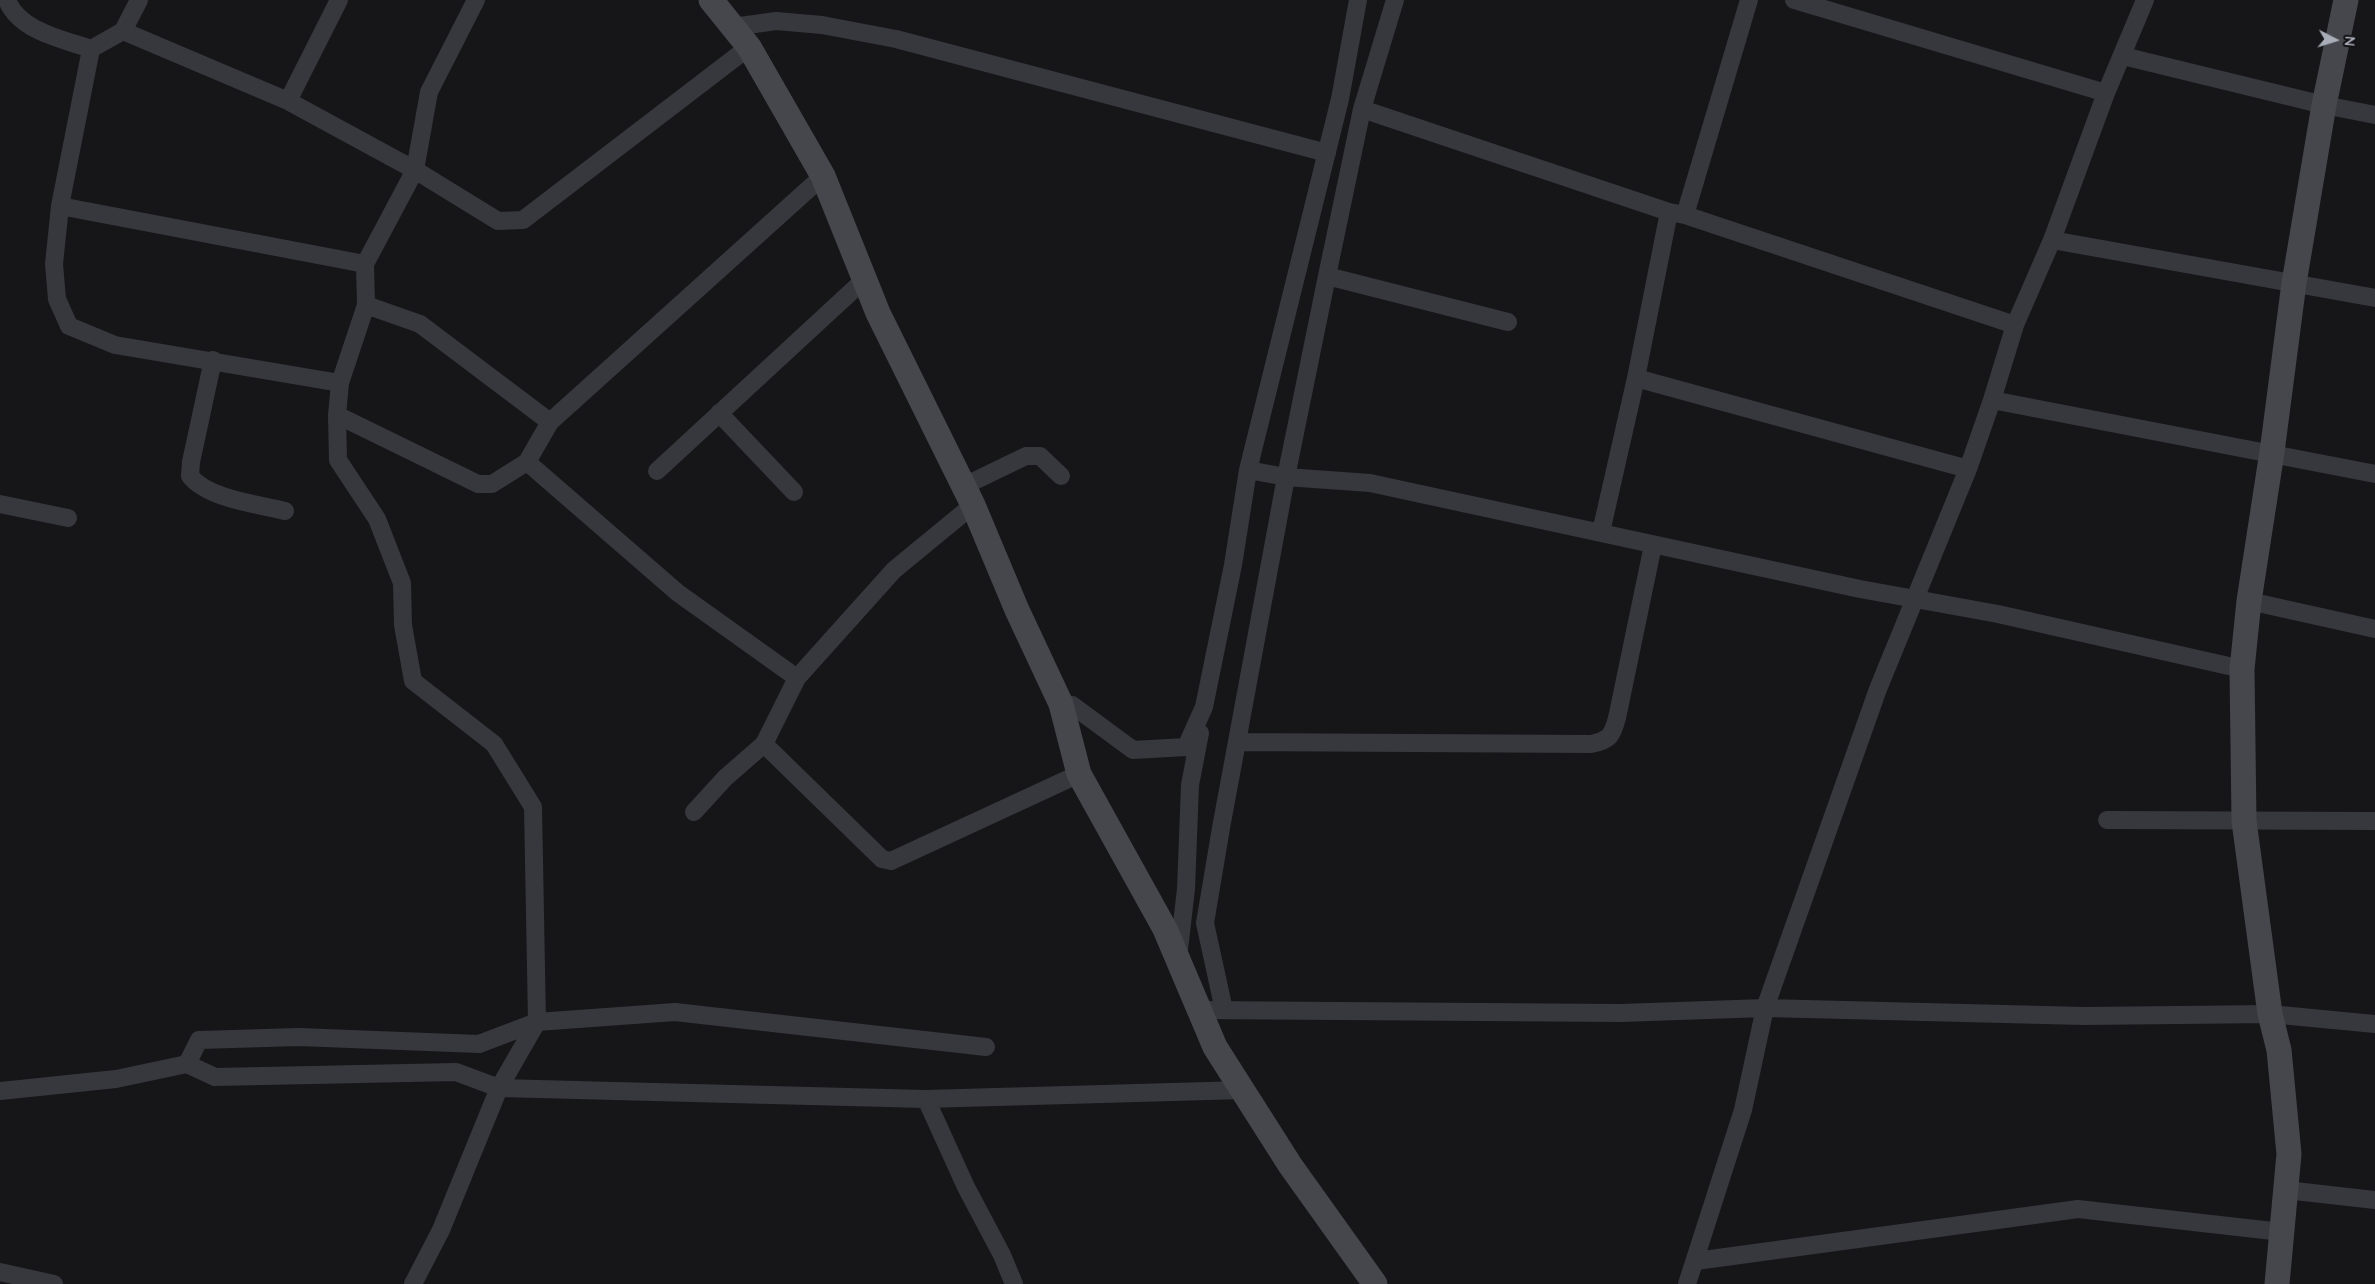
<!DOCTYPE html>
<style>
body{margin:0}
#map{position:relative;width:2375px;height:1284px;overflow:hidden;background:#161618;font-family:Quicksand,sans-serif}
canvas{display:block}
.north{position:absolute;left:2310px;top:15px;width:50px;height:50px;-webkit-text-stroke:4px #111113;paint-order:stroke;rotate:95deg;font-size:14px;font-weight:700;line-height:20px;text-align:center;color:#a8adb8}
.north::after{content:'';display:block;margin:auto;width:18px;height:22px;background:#a8adb8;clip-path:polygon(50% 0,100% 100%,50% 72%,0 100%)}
</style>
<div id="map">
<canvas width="2375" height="1284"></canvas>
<div class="north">N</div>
</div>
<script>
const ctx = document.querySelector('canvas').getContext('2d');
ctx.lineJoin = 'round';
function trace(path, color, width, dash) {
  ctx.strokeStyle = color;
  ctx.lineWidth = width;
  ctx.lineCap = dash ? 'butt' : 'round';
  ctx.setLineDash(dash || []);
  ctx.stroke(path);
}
trace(new Path2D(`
 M7,0C19,31 62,39 91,49L123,31
 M139,0L123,31L288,101L415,170L498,221L523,220L749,47
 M1794,0L2106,93
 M733,27L776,21L822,25L896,39L1327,153
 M91,49L60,206L54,264L57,299L69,326L115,345L340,383
 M2123,56L2324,105L2375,115
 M288,101L339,0
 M1362,109L1669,212
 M60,206L365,264
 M1685,215L1749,0
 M2052,240L2375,298
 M1327,276L1508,322
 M366,305L420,324L550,422
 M213,360L191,462L190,476C208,499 258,504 285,511
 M1636,378L1968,469
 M1992,400L2375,474
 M719,413L794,492
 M337,415L478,484H492L527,462L550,422L823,176
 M527,462L678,593L797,678
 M1248,470L1286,477L1370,483L1860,589L1998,614L2242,669
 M657,471L865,279
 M964,486L1026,456H1040L1061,476
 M0,504L68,518
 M1601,532L1636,378L1669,212L1685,215L2015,325
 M2249,601L2375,629
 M1061,704L1072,705L1133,750L1186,747L1204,707L1233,565L1248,470L1340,99L1358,0
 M1237,742L1591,744C1610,740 1612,736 1617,718L1653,545
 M764,744L882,859L891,861L1079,774
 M694,812L725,778L764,744L797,678L894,570L973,505
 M2107,820L2375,821
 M1178,958L1186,889L1190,785L1200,733
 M1200,1010L1621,1013L1765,1008L2084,1016L2270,1014L2375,1024
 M1224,1010L1205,923L1221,828L1286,477L1327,276L1362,109L1395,0
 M187,1064L199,1040L299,1037L479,1044L537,1022L675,1012L986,1047
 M0,1091L116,1079L187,1064L215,1077L456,1072L499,1088L926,1099L1243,1090
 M926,1099L966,1187L1002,1255L1014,1284
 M2286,1190L2375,1200
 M1696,1261L2078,1209L2282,1232
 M0,1272L54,1284
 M413,1284L441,1230L499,1088L537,1022L533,807L494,744L413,681L403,625L402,583L377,519L338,460L337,415L340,383L366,305L365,264L415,170L429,92L476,0
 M1687,1284L1743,1110L1765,1008L1878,689L1968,469L1992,400L2015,325L2052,240L2106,93L2145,0`), '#37383d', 18);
trace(new Path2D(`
 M711,0L749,47L823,176L878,313L973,505L1017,610L1061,704L1079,774L1165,929L1215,1047L1290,1165L1375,1284
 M2277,1284L2289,1154L2279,1050L2270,1014L2244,821L2242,669L2249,601L2272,452L2294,283L2324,105L2346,0`), '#45474d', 25);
</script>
